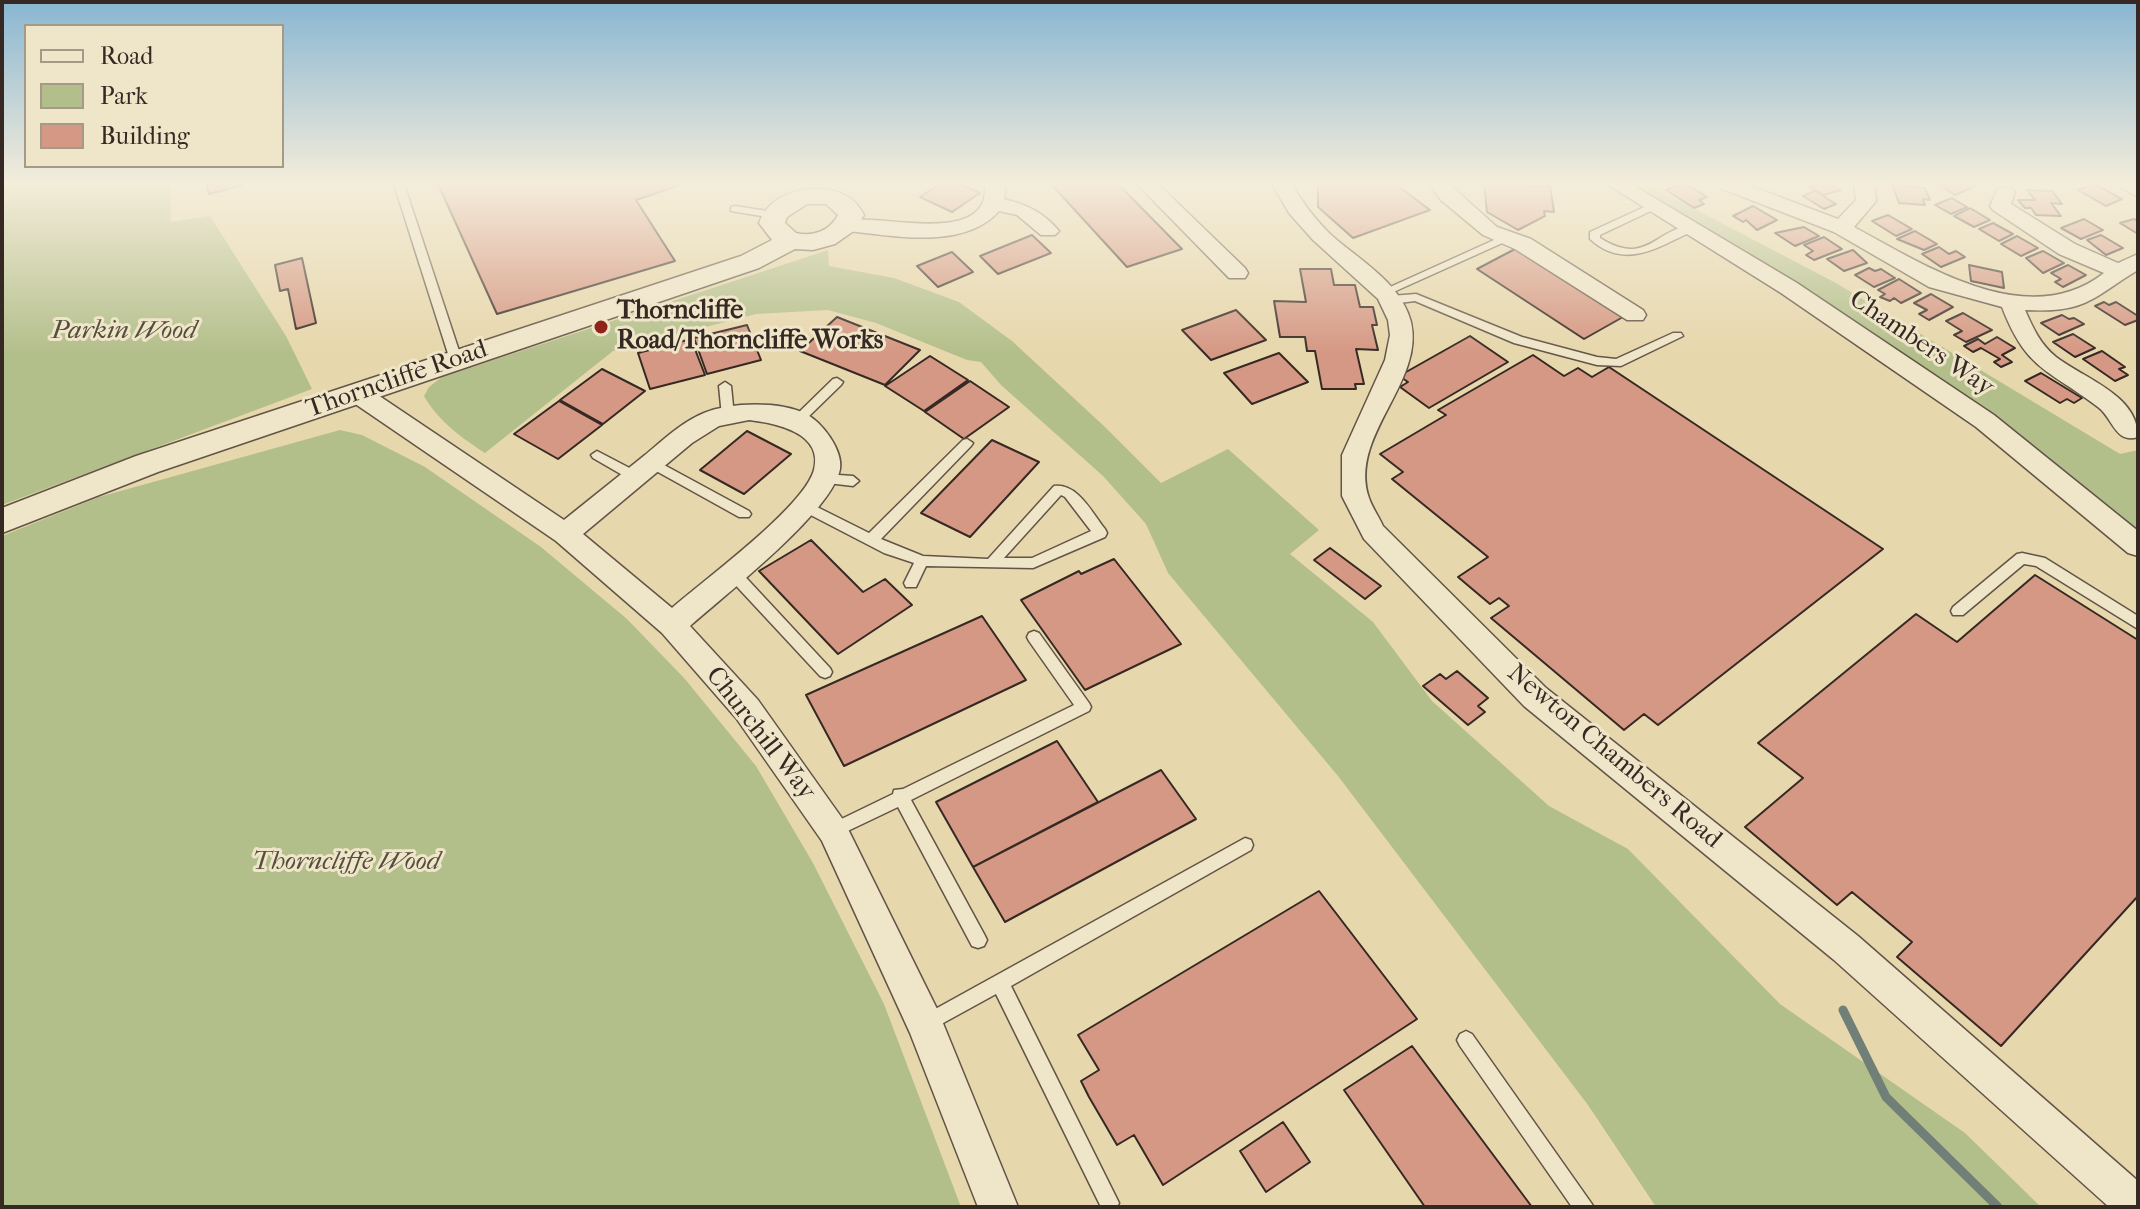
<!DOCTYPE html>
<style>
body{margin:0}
#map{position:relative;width:2140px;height:1209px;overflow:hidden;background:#e7d7ac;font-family:"IM FELL French Canon",serif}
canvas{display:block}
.frame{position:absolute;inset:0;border:4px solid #362924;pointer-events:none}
.legend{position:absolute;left:24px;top:24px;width:260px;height:144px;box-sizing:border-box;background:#efe5c9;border:2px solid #a59a87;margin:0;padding:10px 14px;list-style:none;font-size:24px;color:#362924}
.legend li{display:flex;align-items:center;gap:16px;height:40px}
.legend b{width:40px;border:2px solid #a59a87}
</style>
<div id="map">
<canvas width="2140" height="1209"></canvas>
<div class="frame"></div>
<ul class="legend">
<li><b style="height:10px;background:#efe5c9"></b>Road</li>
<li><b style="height:22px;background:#b3bf8b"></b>Park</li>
<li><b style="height:22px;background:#d59884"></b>Building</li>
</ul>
</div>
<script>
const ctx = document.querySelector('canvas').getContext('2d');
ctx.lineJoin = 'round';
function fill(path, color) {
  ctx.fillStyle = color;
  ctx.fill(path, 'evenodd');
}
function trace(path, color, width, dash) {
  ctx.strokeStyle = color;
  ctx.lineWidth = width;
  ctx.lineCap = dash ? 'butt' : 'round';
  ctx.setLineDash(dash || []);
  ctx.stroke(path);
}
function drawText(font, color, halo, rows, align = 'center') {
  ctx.font = font + ' "IM FELL French Canon",serif';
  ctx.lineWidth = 6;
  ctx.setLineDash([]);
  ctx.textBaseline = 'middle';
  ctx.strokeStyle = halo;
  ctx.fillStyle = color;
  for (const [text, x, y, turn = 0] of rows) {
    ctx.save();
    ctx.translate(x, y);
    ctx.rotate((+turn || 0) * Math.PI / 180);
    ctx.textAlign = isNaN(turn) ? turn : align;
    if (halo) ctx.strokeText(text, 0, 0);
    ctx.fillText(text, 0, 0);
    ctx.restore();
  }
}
fill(new Path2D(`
 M2,184H170L171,222L210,216L286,336L312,389L2,505Z
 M1630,184H1647L1836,283L2120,454L2138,450V539Z
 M828,250L829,266L894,278L959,302L1012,341L1105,427L1161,483L1228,449L1319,530L1290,554L1373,622L1432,701L1549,806L1628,849L1780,1004L1965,1133L2041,1207H1656L1588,1105L1338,776L1168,573L1146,524L1103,476L1001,385L981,362L967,360L876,323L828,310L756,314L613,351L485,453C462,438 438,421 424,396L429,387L442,377Z
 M340,430L362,435L425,467L541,547L627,619L685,679L756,766L813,863L884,1004L961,1207H2V536L99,497Z`), '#b3bf8b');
trace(new Path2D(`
 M1843,1010L1886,1097L1998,1207`), '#717f79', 9);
const building = new Path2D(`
 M206,184H244V185L209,194Z
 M438,184H683L636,200L675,261L497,314Z
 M940,184H960L980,193L952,212L920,197Z
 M1051,184H1118L1182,249L1127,267Z
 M1325,184H1395L1430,210L1353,238L1318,207V186Z
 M1484,184L1550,186L1554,212L1544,211L1545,216L1518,230L1487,212Z
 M1680,184H1686L1707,197L1699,200L1704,204L1694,208L1666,190Z
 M1814,184H1831L1841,190L1823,195L1809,186Z
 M1892,184L1925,188L1930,200L1923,199L1925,205L1899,203Z
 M1947,184H1972L1976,186L1955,195L1941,186Z
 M2094,184L2122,199L2106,206L2078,190Z
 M2027,190L2052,191L2062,204L2051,203L2061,216L2036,215L2031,208H2025L2018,200H2035Z
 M1815,191L1836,204L1824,209L1803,196Z
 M1952,198L1967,207L1951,214L1935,205Z
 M1753,206L1777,220L1757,230L1746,220L1743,222L1733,216Z
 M1970,208L1990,220L1974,227L1954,216Z
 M1888,215L1912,229L1896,236L1872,221Z
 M2084,219L2103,230L2081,239L2061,228Z
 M2134,219L2138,221V234L2120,223Z
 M1993,223L2013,234L1999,241L1979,229Z
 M1804,227L1819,236L1795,246L1775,233Z
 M1915,231L1937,244L1924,250L1897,239Z
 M1032,235L1051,253L998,274L980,256Z
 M2101,235L2123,248L2106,255L2087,240Z
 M2017,236L2038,248L2021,256L2001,244Z
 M1824,237L1842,249L1814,260L1806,255L1813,251L1804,245Z
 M1939,247L1949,254L1956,251L1965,257L1941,267L1922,254Z
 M1515,249L1623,317L1584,339L1477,269Z
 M1853,250L1867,263L1844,271L1827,259Z
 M2043,251L2064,263L2043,273L2026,258Z
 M952,252L973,272L938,287L917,266Z
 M302,258L316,323L296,329L288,289L280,291L275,265Z
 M1969,265L2002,272L2004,288L1971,281Z
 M2068,265L2086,275L2063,287L2055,282L2061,279L2051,273Z
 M1869,268L1875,271L1881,269L1895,278L1874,287L1855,275Z
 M1300,269H1331L1334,285H1355L1360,307H1373L1377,325H1372L1378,350L1356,349L1364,384H1355L1356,389H1322L1315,351H1307L1305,337H1280L1274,301L1306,302Z
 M1899,279L1921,293L1901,303L1894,298L1890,301L1880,297L1885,294L1878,290Z
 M1931,294L1953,307L1929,320L1919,314L1927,310L1914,303Z
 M2104,302L2109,305L2116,302L2138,316V320L2125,325L2095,306Z
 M1236,310L1266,340L1211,360L1182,330Z
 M1963,313L1992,330L1966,342L1954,335L1962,331L1946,321Z
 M2062,315L2069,319L2074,318L2084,324L2059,335L2041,323Z
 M837,317L920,350L885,385L800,351Z
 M747,325L761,360L707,374L694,338Z
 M2073,334L2095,348L2075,357L2053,342Z
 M1470,336L1508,362L1429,408L1400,387L1408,382L1399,376Z
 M1997,337L2015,348L2002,355L2012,362L2001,367L1994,362L2000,359L1981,348L1973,352L1964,346L1978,339L1985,344Z
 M691,339L705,375L650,389L638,353Z
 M2102,351L2125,367L2119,369L2128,375L2115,381L2083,359Z
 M1279,353L1308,382L1252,404L1224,373Z
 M1533,355L1564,376L1578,368L1592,377L1609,367L1883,549L1658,725L1644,714L1624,730L1491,618L1509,606L1499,598L1490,604L1458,577L1488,557L1392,479L1403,472L1380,454L1446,415L1438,410Z
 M930,356L968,380L924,411L885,386Z
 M602,369L645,391L603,424L560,400Z
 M2041,373L2082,398L2074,403L2067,399L2060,403L2025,381Z
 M970,381L1009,407L964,439L925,412Z
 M559,401L602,425L558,459L514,434Z
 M747,431L791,454L744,494L700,470Z
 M992,440L1039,462L970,537L921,513Z
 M811,540L863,592L885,579L912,605L838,654L759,571Z
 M1330,548L1381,586L1365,599L1314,560Z
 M1114,559L1181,644L1085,690L1021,600L1079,571L1081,574Z
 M2035,575L2138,640V896L2001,1046L1897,957L1912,942L1852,892L1837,905L1745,827L1803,778L1758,743L1916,614L1957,642Z
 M982,616L1026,680L844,766L806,695Z
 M1457,671L1488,698L1478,706L1485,712L1468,725L1423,686L1440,674L1446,679Z
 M1057,741L1098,802L973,867L936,802Z
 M1161,770L1196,819L1005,922L973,867Z
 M1319,891L1417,1019L1163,1185L1134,1135L1117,1145L1089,1097L1081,1081L1099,1070L1078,1035Z
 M1412,1046L1532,1207H1425L1344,1090Z
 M1283,1122L1310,1162L1266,1192L1240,1151Z`);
fill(building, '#d59884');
trace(building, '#362924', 2);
const service = new Path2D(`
 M394,184H404L462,360L460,363H452L450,360Z
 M1653,203L1657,204V208L1600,235V238C1649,269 1657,224 1696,226L1697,228C1690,233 1682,236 1674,240C1645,255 1617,264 1590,239V232Z
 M735,206L774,212L779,215L774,218L731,211V207Z
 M1505,235L1510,238L1509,240L1389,294L1385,295L1379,292Z
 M1416,294L1522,337L1597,357L1616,359L1673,333H1681L1683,336L1621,366L1597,365L1514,343L1415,301L1391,304L1385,300L1391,296Z
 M837,378L843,382L841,385L802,423H794L792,420L794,417L833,379Z
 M725,382L731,386L734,416L728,420L722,416L719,386Z
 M967,439L973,443L971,446L881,539L923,556L988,559L1054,486C1078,483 1092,513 1105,529L1107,533L1105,537L1033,568L926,566L916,587H906L904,583L914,563L884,553L801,510L799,507L801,504H811L869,533L963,440ZM1061,495L1065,497L1091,531L1032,558H1004Z
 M597,451L641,474L642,477L641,480H631L593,458L591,455Z
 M653,459L749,511L751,514L749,517H739L649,467L647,464Z
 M824,474L853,476L859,481L853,486L819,482L818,479L819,476Z
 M2022,553L2045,558L2138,616V629L2036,566L2024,564L1963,615H1953L1951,611L1953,607L2017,554Z
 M732,567L737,568L830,668L832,672L830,676L825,678L820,676L727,576L725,572L727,568Z
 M1034,631L1039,633L1089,703L1091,707L1089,711L911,800L984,934L987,940L984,946L978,948L972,946L898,807L833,838L827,836L825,831L827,826L893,794L894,790L903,789L1074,705L1029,641L1027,637L1029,633Z
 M1245,838L1251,840L1253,845L1251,850L1011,986L1119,1203L1117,1207H1101L996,994L925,1033L919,1030L916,1024L919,1018Z
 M1466,1031L1472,1034L1594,1207H1572L1460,1046L1457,1040L1460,1034Z`);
const minor = new Path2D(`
 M986,184H1006L1004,199C1027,205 1043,212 1059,231L1055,235H1041L1017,215L999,211C964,250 895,236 848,231L838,225C854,206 964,246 983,202C985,197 985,189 986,184Z
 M1137,184H1158L1245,268L1248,273L1245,278H1229Z
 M1272,184H1292C1302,202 1314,218 1329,233C1357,259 1401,282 1411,322C1425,383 1348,436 1369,498C1372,507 1379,517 1383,526L1546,688L1858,936L2138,1181V1207H2109L1834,960L1524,706L1364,539L1342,496V455L1385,360L1390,335L1388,320L1378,299L1313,240L1289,213Z
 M1429,184H1449L1497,227L1531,239L1643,310L1646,315L1643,320H1627L1515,249L1483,235L1441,200Z
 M1607,184H1631L1797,283L1994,415L2138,531V556L2128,553L1976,427L1781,293Z
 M1717,184H1745L1838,219L1856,200L1854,184H1874L1876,201L1854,227C1924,265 2028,333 2104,273L2059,254L1993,210L1990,206L1998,188H2012L2015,192L2011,204L2075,244L2118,263L2138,254V270C2090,299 2087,313 2025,310C2033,328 2040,344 2056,357C2085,379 2138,395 2138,437C2115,444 2113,418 2098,407C2048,369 2026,370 2002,307L1929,287L1834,232L1720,188Z
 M2115,184H2138V197Z
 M357,385L366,387L564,520C591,498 618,477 645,455C663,440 682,422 704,413C730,402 781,401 806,414C822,422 843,450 840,469C833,511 725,595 690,626L758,700L844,821L938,1011L1018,1207H978L910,1033L822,841L736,718L662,633L556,541L348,399L345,393L348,387ZM749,420C774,423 824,432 814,470C804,507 704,580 672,608L583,534L692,443L719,426Z`);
const tertiary = new Path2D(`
 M813,189C836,189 853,194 864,215L855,230L835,244L813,250L795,249L759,268L158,472L2,533V508L136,456L741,256L772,240L759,223C768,199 789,191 813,189ZM807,204H826L838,215C830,231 813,237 796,233L785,223L787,217Z`);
trace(service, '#625446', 3);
trace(minor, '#625446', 3);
trace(tertiary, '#625446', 3);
fill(service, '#efe5c9');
fill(minor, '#efe5c9');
fill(tertiary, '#efe5c9');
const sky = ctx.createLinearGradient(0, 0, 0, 353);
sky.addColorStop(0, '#88b6d2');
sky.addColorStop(0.52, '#f4edda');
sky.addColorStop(1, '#f4edda00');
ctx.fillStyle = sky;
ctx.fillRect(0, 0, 2140, 353);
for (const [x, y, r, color] of [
 [601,327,8,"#8f2418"]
]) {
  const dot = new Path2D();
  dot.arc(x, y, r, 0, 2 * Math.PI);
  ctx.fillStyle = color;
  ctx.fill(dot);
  trace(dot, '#efe5c9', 3);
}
drawText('bold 26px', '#362924', '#efe5c9', [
 ["Thorncliffe",617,312],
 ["Road/Thorncliffe Works",617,342]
], 'left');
drawText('italic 26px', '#554e3e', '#efe5c9', [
 ["Parkin Wood",124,332],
 ["Thorncliffe Wood",346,863]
]);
drawText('26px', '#362924', '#efe5c9', [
 ["Chambers Way",1921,344,34],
 ["Thorncliffe Road",397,380,-19],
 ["Churchill Way",760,734,52],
 ["Newton Chambers Road",1614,757,40]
]);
</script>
